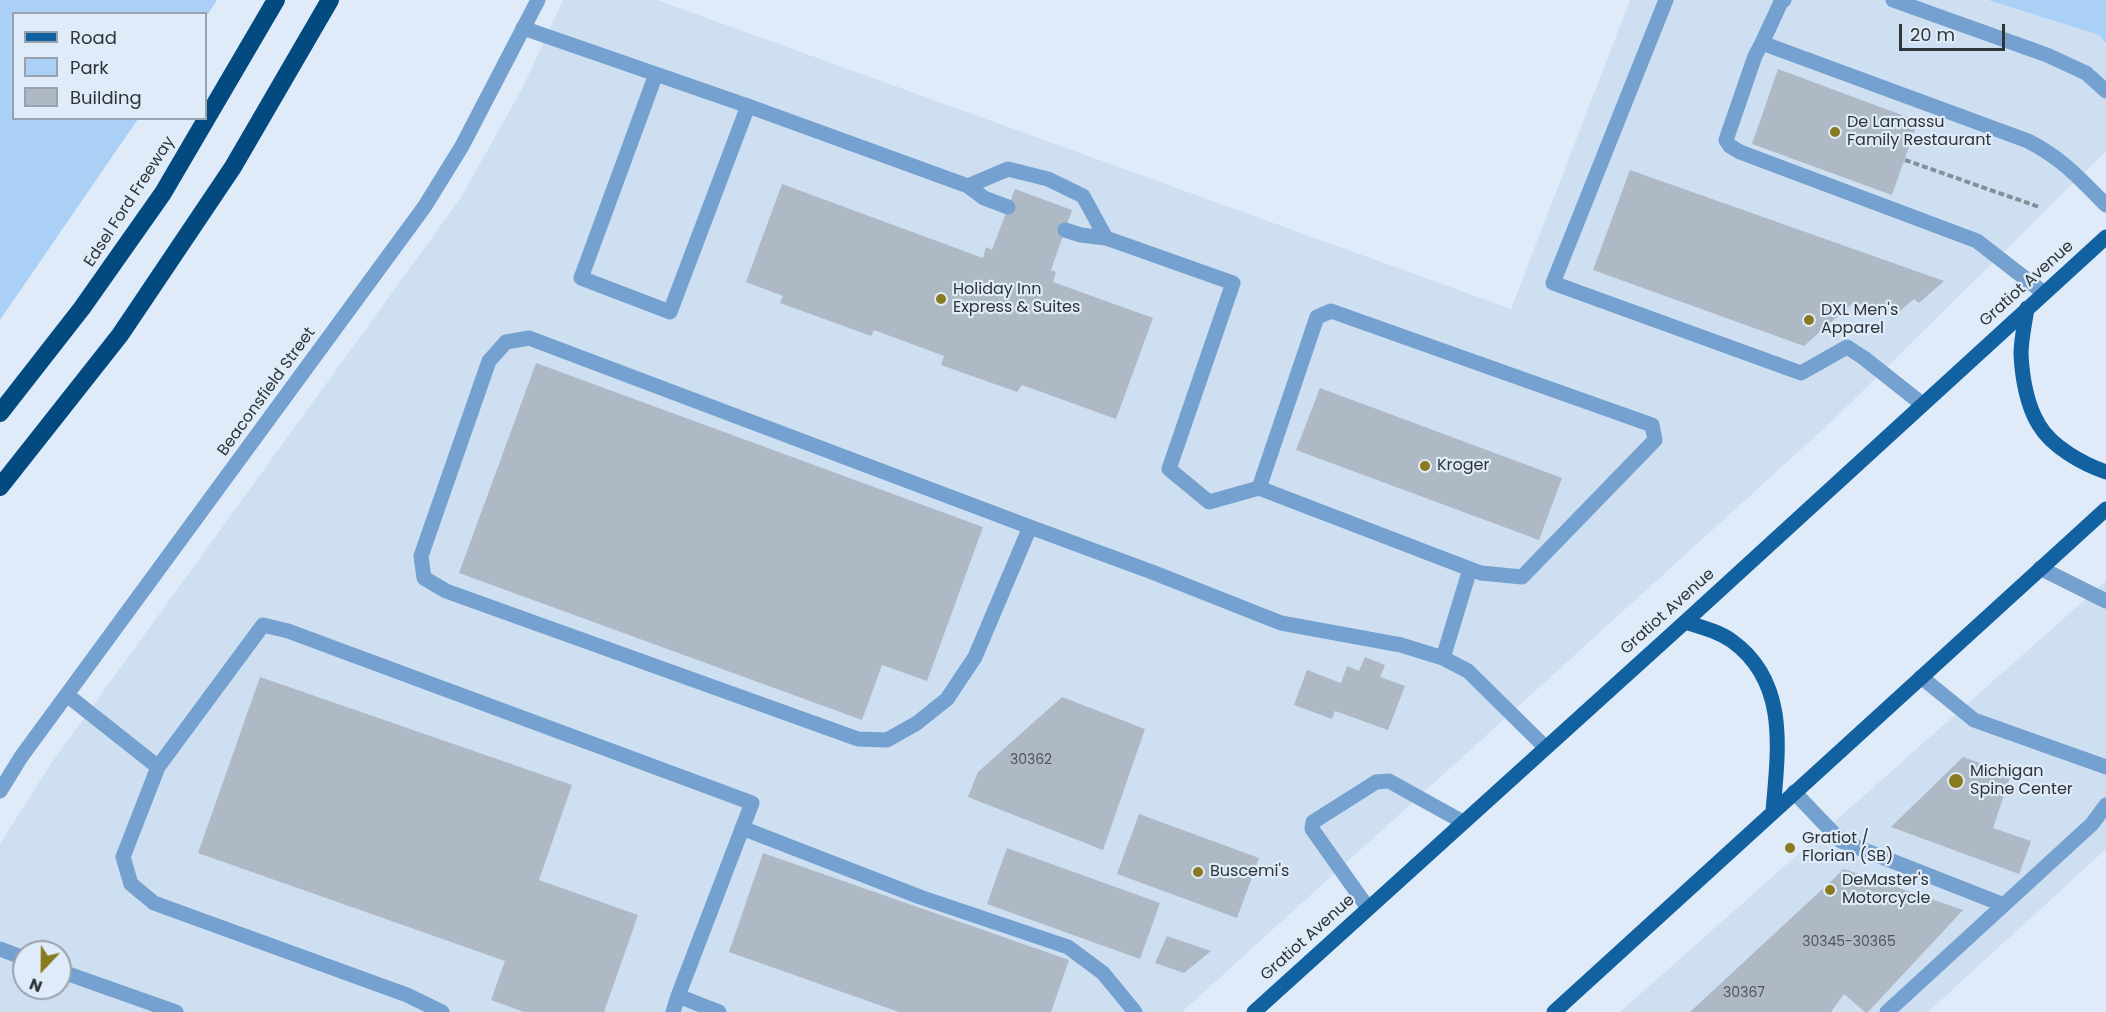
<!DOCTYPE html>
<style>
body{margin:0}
#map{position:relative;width:2106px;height:1012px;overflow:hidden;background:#dfebf8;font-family:Poppins,sans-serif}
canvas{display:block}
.legend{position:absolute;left:12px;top:12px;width:195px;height:108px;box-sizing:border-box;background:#dfebf8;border:2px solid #99a2ac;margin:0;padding:8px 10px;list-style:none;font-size:18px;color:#2f3439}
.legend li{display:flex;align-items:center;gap:12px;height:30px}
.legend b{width:30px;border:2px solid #99a2ac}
.north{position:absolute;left:12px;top:940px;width:60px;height:60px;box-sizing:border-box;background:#dfebf8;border:2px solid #99a2ac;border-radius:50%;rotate:202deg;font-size:16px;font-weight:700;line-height:24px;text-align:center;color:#2f3439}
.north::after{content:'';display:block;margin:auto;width:21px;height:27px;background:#897a1f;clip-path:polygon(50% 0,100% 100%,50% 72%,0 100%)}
.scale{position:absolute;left:1899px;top:24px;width:106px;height:27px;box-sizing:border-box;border:3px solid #2f3439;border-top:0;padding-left:8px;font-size:18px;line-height:21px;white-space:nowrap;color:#2f3439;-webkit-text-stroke:4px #dfebf8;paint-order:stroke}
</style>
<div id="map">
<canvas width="2106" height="1012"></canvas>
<ul class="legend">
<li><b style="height:8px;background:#1261a1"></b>Road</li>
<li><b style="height:16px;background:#abd0f6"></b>Park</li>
<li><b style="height:16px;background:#aeb9c5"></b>Building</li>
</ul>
<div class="north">N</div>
<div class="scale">20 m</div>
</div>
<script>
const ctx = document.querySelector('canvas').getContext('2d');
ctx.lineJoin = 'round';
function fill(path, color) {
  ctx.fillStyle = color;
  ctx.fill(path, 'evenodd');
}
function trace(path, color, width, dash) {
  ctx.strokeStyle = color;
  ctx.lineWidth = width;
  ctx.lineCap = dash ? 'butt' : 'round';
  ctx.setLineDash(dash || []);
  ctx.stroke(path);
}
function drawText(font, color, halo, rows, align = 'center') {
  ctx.font = font + ' Poppins,sans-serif';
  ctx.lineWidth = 4.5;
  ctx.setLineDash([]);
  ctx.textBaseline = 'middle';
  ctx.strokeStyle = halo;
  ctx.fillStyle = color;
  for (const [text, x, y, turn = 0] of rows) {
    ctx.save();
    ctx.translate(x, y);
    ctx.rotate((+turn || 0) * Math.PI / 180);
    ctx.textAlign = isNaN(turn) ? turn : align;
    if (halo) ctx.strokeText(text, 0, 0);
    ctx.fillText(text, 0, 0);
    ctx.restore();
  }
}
fill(new Path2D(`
 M563,0H657L1511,309L1630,0H1988L2099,35L2106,47V151L1830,423L1182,1012H0V844L50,765L460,199L523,87ZM24,952H60V988H24Z
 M2106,581V849L1928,1012H1620Z`), '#cddff1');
fill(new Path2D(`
 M0,0H217L206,17V14H14V118L138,119L0,320Z
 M1988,0H2106V44L2099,35Z`), '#abd0f6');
fill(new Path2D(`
 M1778,69L1918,121L1892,195L1752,144Z
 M1630,170L1944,281L1919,303L1914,299L1895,315L1854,302L1804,346L1593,270Z
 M782,184L983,258L986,247L992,250L1015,189L1072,210L1051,270L1056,272L1053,282L1153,318L1116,419L1022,385L1017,392L941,365L944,356L874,330L871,336L780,303L783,296L746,282Z
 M536,363L983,527L927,681L882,665L862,720L459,573Z
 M1320,388L1562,478L1539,540L1296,450Z
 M1365,657L1385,665L1380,677L1405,686L1388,730L1335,711L1332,719L1294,705L1307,670L1341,683L1347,666L1359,671Z
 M260,677L572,785L539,880L638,915L604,1012H524L491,1000L505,961L198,853Z
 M1062,697L1145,729L1103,850L968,797L978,772Z
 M1963,757L2011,774L1993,828L2031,841L2019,874L1891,827Z
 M1139,814L1259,858L1237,918L1117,874Z
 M1007,848L1160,903L1140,959L987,904Z
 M763,853L1069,960L1051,1012H899L729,952Z
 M1844,869L1963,910L1868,1012H1865L1844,994L1831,1012H1690Z
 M1167,936L1211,951L1184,973L1155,963Z`), '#aeb9c5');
trace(new Path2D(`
 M1905,160L2039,207`), '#868e97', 4, [6, 3]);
trace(new Path2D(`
 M1666,0L1553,283L1801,373L1847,347L1864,358L1922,404
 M523,28L748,106L968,186L1008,169L1048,179L1083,196L1106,238L1233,283L1169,469L1209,502L1259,488
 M1762,43L1781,2L1784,0
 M656,74L581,278L670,312L748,106
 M968,186L984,198L1008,207
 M1065,230L1081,235L1106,238
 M2044,293L1977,241L1740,152L1730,146L1726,140L1755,56L1762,43L2028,141C2063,159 2079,178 2106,205
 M1030,527L975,657L947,699L917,723L887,740L858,739L446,591L424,578L421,556L489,361L506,342L529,338L1030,527L1152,572L1281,623L1401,645L1443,658L1468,671L1545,747
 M2040,568L2106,601
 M1443,658L1470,569L1481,573L1522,577L1655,440L1652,425L1331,311L1317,317L1259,488L1470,569
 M67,695L158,767
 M1794,792L1841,841L2004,905
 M742,828L920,897L1068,947L1103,973L1135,1012
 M1368,908L1312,829L1313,822L1376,782L1389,781L1463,822
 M0,949L24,958
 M60,971L176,1012
 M442,1012L407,995L154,903L131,884L123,857L158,767L263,625L288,631L752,803L678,996L719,1012
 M673,1012L678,996
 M1887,1012L2092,824L2106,805`), '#74a1cf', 15);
trace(new Path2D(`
 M1893,0L2047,55L2086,73L2106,91
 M1921,677L1974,720L2106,767
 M0,791L21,757L425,206L462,146L538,0`), '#74a1cf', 15);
trace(new Path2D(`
 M2027,308C2025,323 2021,339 2021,354C2022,377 2027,406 2039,425C2052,447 2083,464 2106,472
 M1685,622C1701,627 1718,631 1732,641C1789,682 1778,751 1773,811
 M1254,1012L1685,622L2106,237
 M1554,1012L2106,509`), '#1261a1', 15);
trace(new Path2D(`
 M0,413L82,308L163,193L276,0
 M0,487L120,335L233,167L330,0`), '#024a80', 18);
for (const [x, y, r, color] of [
 [1835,132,6,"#897a1f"],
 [941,299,6,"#897a1f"],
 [1809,320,6,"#897a1f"],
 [1425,466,6,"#897a1f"],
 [1956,781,8,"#897a1f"],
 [1790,848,6,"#897a1f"],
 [1198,872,6,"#897a1f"],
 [1830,890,6,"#897a1f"]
]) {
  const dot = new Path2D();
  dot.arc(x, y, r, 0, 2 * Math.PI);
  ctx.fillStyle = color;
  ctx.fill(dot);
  trace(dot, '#dfebf8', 2);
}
drawText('14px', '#4f555c', null, [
 ["30362",1031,760],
 ["30345-30365",1849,942],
 ["30367",1744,993]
]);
drawText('16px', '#2f3439', '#dfebf8', [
 ["De Lamassu",1847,123],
 ["Family Restaurant",1847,141],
 ["Holiday Inn",953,290],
 ["Express & Suites",953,308],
 ["DXL Men's",1821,311],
 ["Apparel",1821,329],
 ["Kroger",1437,466],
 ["Michigan",1970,772],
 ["Spine Center",1970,790],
 ["Gratiot /",1802,839],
 ["Florian (SB)",1802,857],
 ["Buscemi's",1210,872],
 ["DeMaster's",1842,881],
 ["Motorcycle",1842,899]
], 'left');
drawText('16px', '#2f3439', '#dfebf8', [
 ["Edsel Ford Freeway",130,202,-57],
 ["Gratiot Avenue",2027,284,-42],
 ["Beaconsfield Street",267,392,-54],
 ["Gratiot Avenue",1668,612,-42],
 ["Gratiot Avenue",1308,938,-42]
]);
</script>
